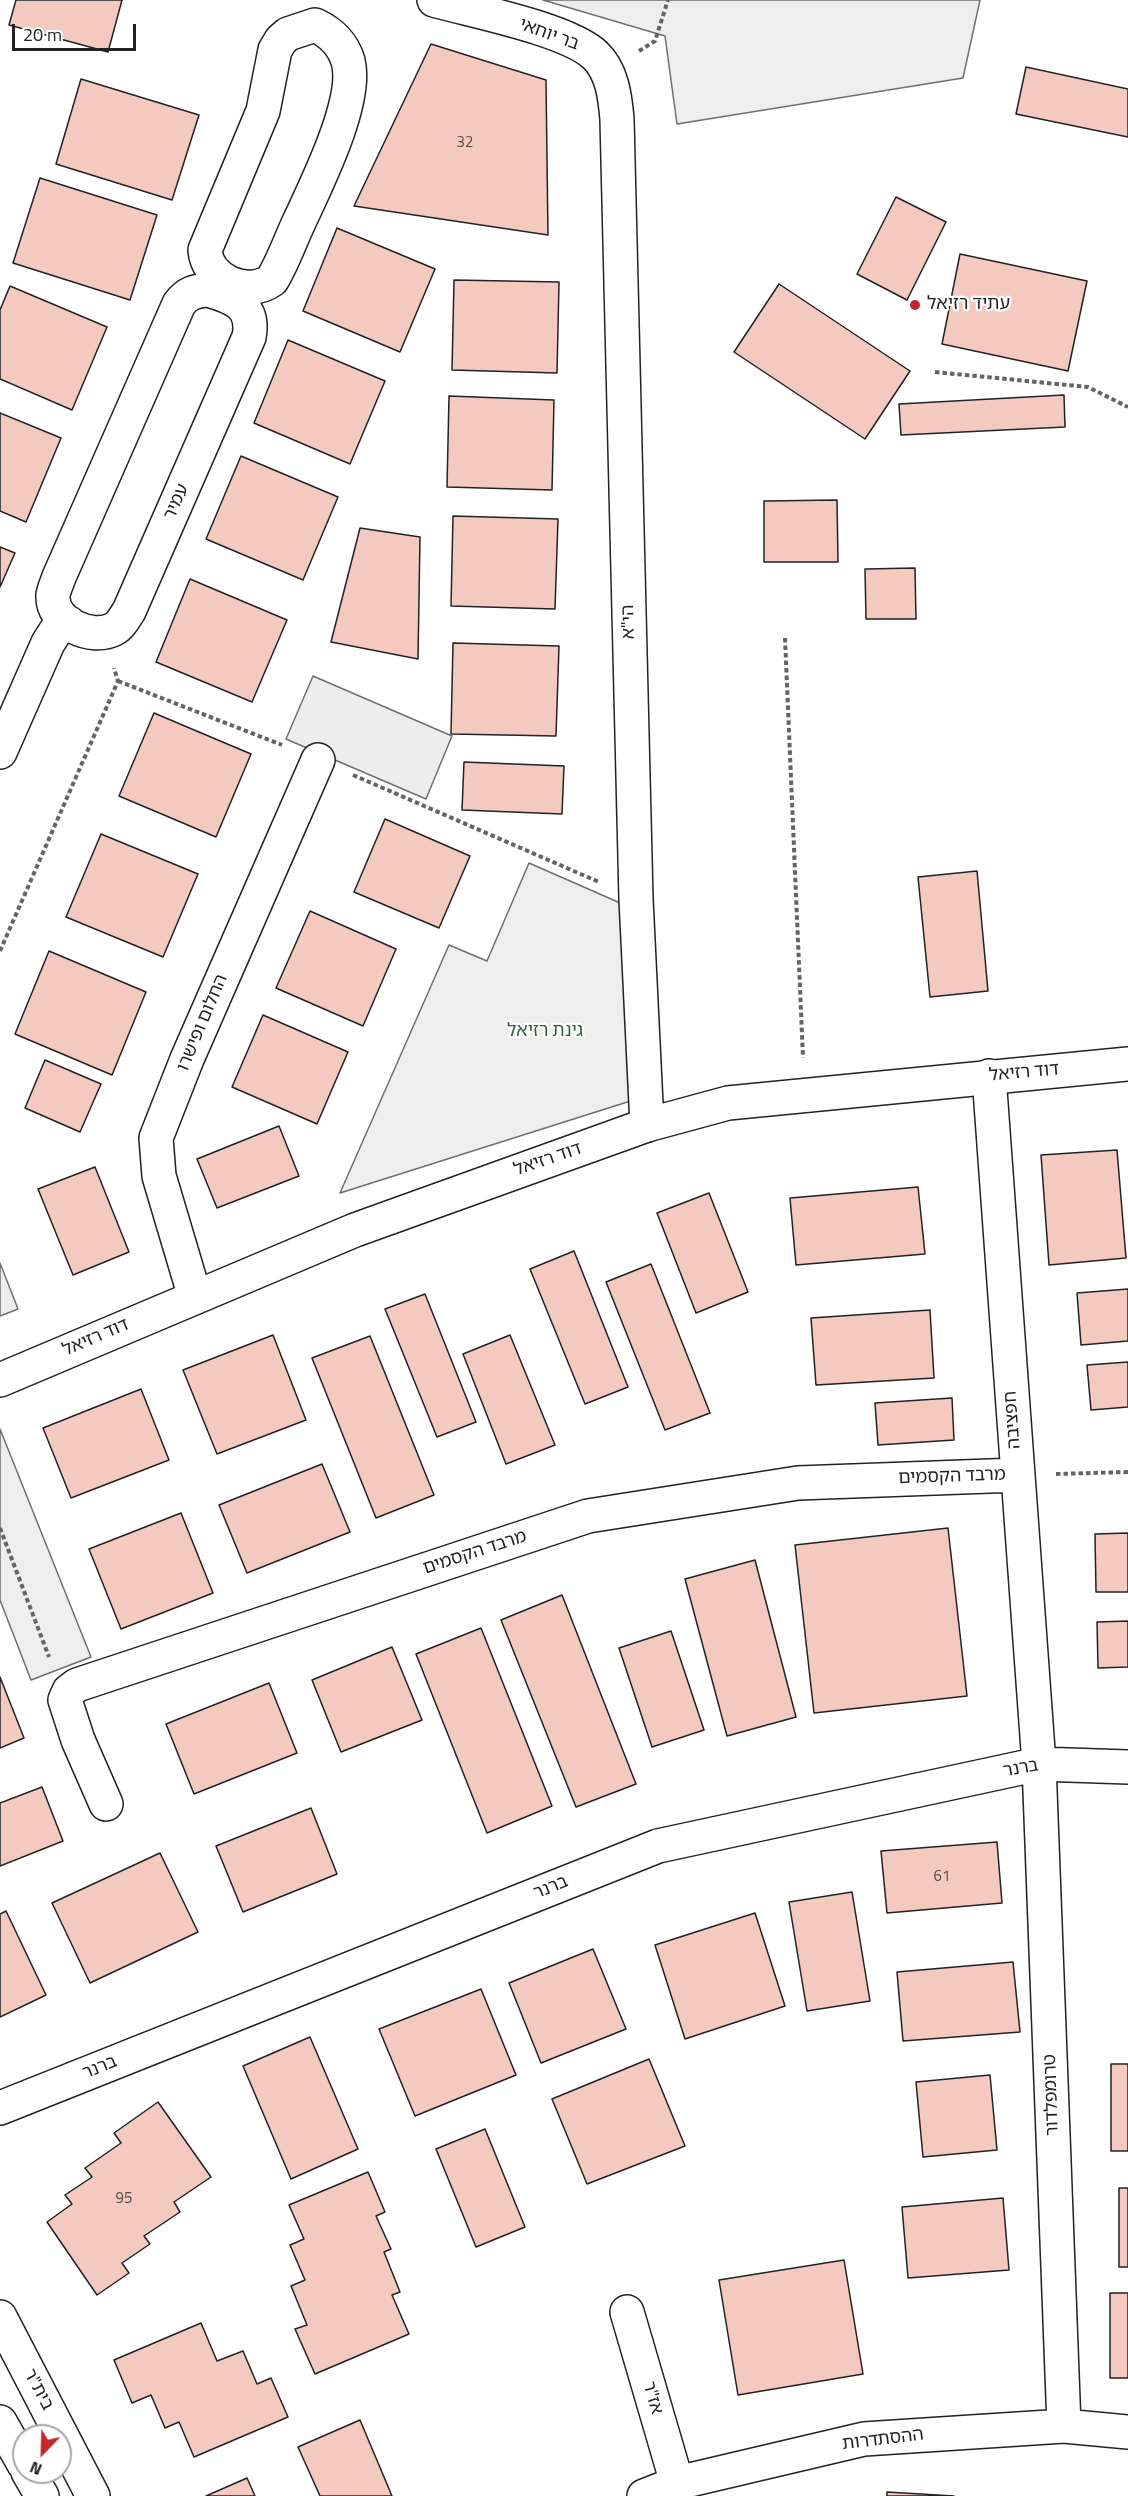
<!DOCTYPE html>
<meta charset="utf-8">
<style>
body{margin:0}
#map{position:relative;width:1128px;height:2496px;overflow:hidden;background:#fff;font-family:"Titillium Web",sans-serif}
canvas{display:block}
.north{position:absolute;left:12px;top:2424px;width:60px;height:60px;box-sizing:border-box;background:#fff;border:2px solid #a7a7a7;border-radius:50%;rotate:203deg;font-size:16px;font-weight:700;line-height:24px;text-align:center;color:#222}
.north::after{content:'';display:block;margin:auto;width:21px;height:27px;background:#c62828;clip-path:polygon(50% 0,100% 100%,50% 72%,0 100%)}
.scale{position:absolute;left:12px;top:24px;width:124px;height:27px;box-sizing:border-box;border:3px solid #222;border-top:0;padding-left:8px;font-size:18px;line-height:21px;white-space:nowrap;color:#222;-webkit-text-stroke:4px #fff;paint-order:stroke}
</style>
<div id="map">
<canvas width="1128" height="2496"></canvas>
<div class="north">N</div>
<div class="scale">20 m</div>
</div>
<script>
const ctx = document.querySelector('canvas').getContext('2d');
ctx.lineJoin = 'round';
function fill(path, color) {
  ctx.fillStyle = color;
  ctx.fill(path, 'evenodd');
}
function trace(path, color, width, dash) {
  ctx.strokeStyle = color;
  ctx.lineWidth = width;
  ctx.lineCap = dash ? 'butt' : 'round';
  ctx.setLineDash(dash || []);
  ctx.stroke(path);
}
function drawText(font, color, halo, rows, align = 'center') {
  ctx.font = font + ' "Titillium Web","Noto Sans Hebrew",sans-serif';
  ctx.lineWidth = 4.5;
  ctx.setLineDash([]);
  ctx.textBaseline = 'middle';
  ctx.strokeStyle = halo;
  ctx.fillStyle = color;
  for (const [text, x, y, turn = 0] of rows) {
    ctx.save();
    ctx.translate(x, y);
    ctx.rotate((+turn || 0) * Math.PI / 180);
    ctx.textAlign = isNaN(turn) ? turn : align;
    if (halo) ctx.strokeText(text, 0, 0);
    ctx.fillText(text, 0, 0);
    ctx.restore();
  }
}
const green = new Path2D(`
 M543,0H980L963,78L677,124L665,36Z
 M529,863L627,906L640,1098L340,1193L449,945L487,961Z
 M0,1263L18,1309L0,1316Z
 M0,1429L91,1657L31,1680L0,1600Z`);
fill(green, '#eee');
trace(green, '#6f6f6f', 1.5);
const parking = new Path2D(`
 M313,676L452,736L426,799L286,739Z`);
fill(parking, '#ededed');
trace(parking, '#6f6f6f', 1.5);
const building = new Path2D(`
 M16,0H122L108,52L9,25Z
 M431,44L546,80L548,235L354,206Z
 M1026,67L1128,89V137L1016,114Z
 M81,79L199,115L172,200L56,164Z
 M40,178L157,215L130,300L13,263Z
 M896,197L946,222L907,300L857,274Z
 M337,228L435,269L400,352L303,311Z
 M960,254L1087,281L1068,371L942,344Z
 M454,280L559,282L557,373L452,370Z
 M779,284L910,371L865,439L734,352Z
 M10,286L107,327L72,410L0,379V310Z
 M288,340L385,381L350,464L254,423Z
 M1064,395L1065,427L901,435L899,404Z
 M449,396L554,400L552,490L447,487Z
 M0,413L61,438L26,522L0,511Z
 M241,456L338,497L303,580L206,539Z
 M837,500L838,562H764V501Z
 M453,516L558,519L555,609L451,606Z
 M360,528L420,537L418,659L331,642Z
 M0,547L15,553L0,587Z
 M915,568L916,619H866L865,569Z
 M190,579L287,620L252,702L156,662Z
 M453,643L559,646L556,736L451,734Z
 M154,713L251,754L216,837L119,796Z
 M464,762L564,766L562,814L462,810Z
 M385,819L470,856L439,928L354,892Z
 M101,834L198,874L163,957L66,917Z
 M977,871L988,991L930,997L918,877Z
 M310,911L396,949L363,1026L276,988Z
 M49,951L146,992L112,1075L15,1034Z
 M263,1015L348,1052L317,1124L232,1087Z
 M45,1060L101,1084L80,1132L25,1108Z
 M279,1126L299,1176L217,1208L197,1159Z
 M1117,1150L1126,1258L1049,1265L1041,1155Z
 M95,1167L129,1252L73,1275L38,1189Z
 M918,1187L925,1254L796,1265L790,1198Z
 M709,1193L748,1292L696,1313L657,1213Z
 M574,1251L628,1387L585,1404L530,1269Z
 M651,1264L710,1413L665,1430L606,1282Z
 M1128,1289V1341L1081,1345L1077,1293Z
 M425,1294L476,1422L437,1437L385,1309Z
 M930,1310L934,1378L816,1385L811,1318Z
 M273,1335L306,1420L217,1454L183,1370Z
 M510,1335L555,1445L506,1464L463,1354Z
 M370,1336L434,1495L376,1518L312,1358Z
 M1128,1362V1407L1091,1410L1087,1365Z
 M141,1389L169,1460L71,1498L43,1428Z
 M952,1398L954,1440L878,1445L875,1403Z
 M322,1464L350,1532L247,1573L219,1505Z
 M181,1513L213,1593L121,1629L89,1549Z
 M948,1528L967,1696L814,1713L795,1545Z
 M1128,1533V1592H1096L1095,1534Z
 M755,1560L796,1717L727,1736L685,1579Z
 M562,1595L636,1784L576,1807L501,1620Z
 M1128,1621V1667L1098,1668L1097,1622Z
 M481,1628L552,1806L487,1833L416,1654Z
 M671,1631L704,1730L652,1747L619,1648Z
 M392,1647L422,1720L341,1752L312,1680Z
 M0,1677L24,1738L0,1748Z
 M269,1683L297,1753L194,1794L166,1724Z
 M42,1787L63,1841L0,1866V1803Z
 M311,1808L337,1874L243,1912L216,1846Z
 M997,1842L1002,1903L887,1913L881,1851Z
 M160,1853L198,1932L90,1983L52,1903Z
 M852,1892L870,2001L807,2011L789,1902Z
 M6,1911L46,1995L0,2017V1914Z
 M755,1913L785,2006L685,2039L655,1945Z
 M593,1949L626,2029L541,2063L509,1983Z
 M1013,1962L1020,2032L903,2041L897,1972Z
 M481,1989L516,2075L415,2116L379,2029Z
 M310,2037L358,2149L291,2179L243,2066Z
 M649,2059L685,2146L587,2184L552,2099Z
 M1111,2064H1128V2151H1111Z
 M990,2075L997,2150L923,2157L916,2082Z
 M158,2102L211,2177L174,2202L180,2212L144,2236L150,2244L122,2263L129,2273L97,2295L47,2222L72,2204L65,2195L92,2177L85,2168L121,2143L114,2133Z
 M485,2129L525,2227L476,2247L436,2149Z
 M368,2172L385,2212L376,2216L391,2249L384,2252L400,2292L392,2295L409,2334L315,2374L295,2329L307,2325L291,2286L305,2280L290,2245L304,2239L289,2205Z
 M1119,2188H1128V2267H1119Z
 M1003,2198L1009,2270L908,2278L902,2207Z
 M844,2260L863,2374L738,2395L719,2280Z
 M1110,2293H1128V2378H1110Z
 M201,2323L217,2361L243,2351L257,2384L271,2378L288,2417L194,2457L179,2422L165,2428L151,2395L132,2403L114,2360Z
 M360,2420L392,2496H320L298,2447Z
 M247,2478L255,2496H206Z
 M887,2492L954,2496H887Z`);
fill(building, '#f3c9c0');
trace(building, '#222', 1.5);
const minor = new Path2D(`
 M434,0C473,11 567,29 595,55C612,71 615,96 617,119L636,899L647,1125
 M315,25C330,32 343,44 348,61C359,100 316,185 299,222C290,241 283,262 272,280C247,298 207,280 205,250L263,111L275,50L281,40L288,34Z
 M208,290C234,297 255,306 249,337L129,611C125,617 120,626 114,629C92,641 51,623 53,595C54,589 57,583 59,577L179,304C187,293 195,291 208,290Z
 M0,752L48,643L57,629L69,623
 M989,1076L1039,1764L1064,2426
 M195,1297L159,1176L156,1138L187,1059L318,760
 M106,1804L78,1740L65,1700L69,1691L77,1685L588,1516L798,1483L1017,1475
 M0,2108L658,1846L1039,1764L1128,1767
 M627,2312L677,2483
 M644,2496L677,2483L864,2439L1064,2426L1128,2432`);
const tertiary = new Path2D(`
 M0,1380L355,1230L647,1125L728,1103L1128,1064
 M0,2317L93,2496
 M0,2422L24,2464
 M28,2472L42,2496`);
trace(minor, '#222', 36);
trace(tertiary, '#222', 36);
trace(new Path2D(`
 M639,51L655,41L668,0
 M935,372L1088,387L1128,407
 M785,638L803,1058
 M118,681L282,745
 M353,775L599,882
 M0,951L118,681L114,668
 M1056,1474L1128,1472
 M0,1528L49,1657`), '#646464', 4, [4.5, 3]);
trace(minor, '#fff', 33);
trace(tertiary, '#fff', 33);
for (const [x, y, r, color] of [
 [915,305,6,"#c62828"]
]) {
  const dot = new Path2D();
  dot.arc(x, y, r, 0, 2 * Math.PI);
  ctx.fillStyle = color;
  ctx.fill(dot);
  trace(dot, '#fff', 2);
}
drawText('15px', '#564c4a', null, [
 ["32",465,143],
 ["61",942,1877],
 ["95",124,2199]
]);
drawText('18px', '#222', '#fff', [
 ["בר יוחאי",549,35,20],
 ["עמיר",177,502,-66],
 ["הי\"א",629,622,-91],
 ["החלום ופישרו",203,1023,-67],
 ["דוד רזיאל",1024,1073,-5],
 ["דוד רזיאל",548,1160,-19],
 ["דוד רזיאל",96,1338,-23],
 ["חפציבה",1013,1420,-94],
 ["מרבד הקסמים",952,1477,-2],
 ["מרבד הקסמים",475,1553,-18],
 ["ברנר",1021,1769,-10],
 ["ברנר",551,1888,-22],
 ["ברנר",100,2068,-22],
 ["טרומפלדור",1052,2095,-92],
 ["בית\"ר",38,2390,62],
 ["אז\"ר",652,2398,74],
 ["ההסתדרות",883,2440,-7]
]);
drawText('18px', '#222', '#fff', [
 ["עתיד רזיאל",927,305]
], 'left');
drawText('18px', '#2f5e38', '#fff', [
 ["גינת רזיאל",545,1032]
]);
</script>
